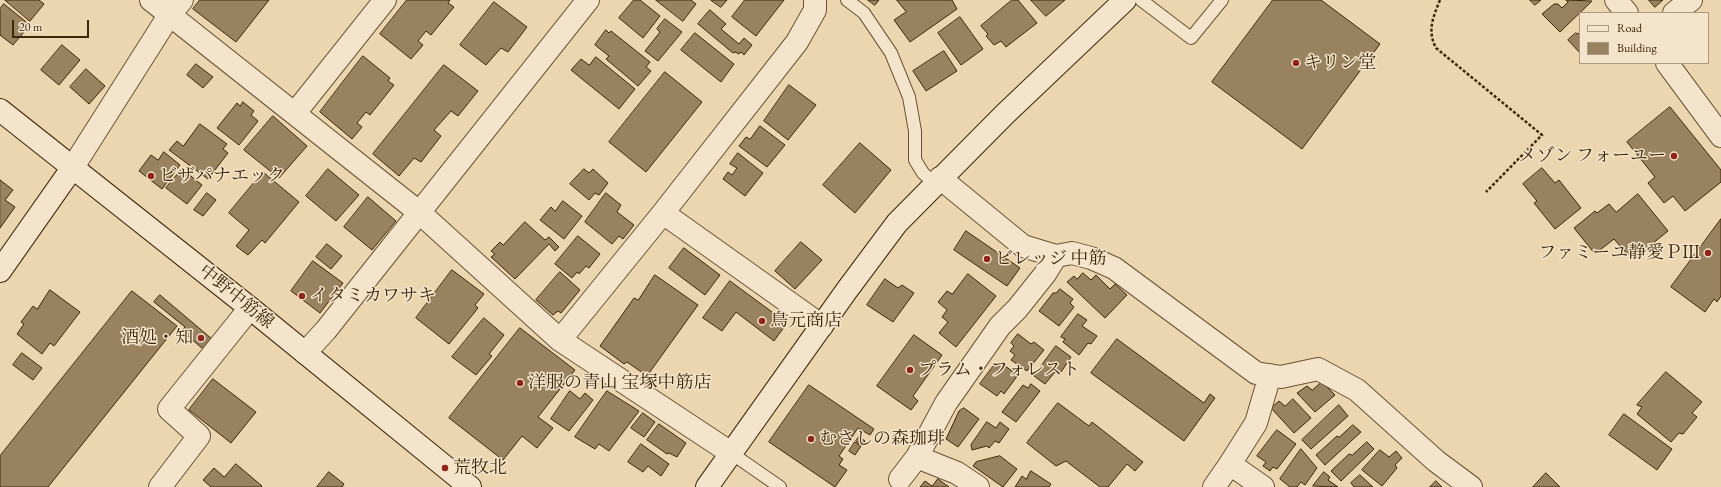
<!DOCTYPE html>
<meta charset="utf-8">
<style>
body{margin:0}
#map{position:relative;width:1721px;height:487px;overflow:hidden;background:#ecd6af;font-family:"EB Garamond",serif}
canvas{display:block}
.legend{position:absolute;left:1579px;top:12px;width:130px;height:52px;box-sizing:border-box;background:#f3e4cb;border:1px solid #ab987e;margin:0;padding:5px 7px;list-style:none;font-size:12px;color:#40260a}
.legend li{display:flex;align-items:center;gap:8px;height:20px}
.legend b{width:20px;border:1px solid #ab987e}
.scale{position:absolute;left:12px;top:20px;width:77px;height:18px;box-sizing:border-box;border:2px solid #40260a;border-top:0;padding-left:5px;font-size:12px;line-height:14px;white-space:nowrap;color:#40260a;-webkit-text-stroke:3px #f3e4cb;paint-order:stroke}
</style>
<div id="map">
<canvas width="1721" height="487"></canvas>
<ul class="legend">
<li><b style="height:5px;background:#f3e4cb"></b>Road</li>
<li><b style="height:11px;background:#998260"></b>Building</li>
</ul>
<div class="scale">20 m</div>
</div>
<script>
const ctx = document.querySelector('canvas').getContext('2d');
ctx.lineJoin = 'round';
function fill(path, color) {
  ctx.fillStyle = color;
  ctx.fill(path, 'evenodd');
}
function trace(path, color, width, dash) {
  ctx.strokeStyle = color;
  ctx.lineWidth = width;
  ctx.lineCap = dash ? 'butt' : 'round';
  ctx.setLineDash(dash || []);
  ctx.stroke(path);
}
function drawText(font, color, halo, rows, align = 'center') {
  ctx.font = font + ' "EB Garamond","Noto Serif JP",serif';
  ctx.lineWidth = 3;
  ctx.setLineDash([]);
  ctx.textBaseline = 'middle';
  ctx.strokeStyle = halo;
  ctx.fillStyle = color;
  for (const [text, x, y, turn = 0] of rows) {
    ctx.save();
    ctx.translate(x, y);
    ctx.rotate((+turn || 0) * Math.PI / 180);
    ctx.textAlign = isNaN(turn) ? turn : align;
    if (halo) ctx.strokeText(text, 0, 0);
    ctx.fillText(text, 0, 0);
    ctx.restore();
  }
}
const building = new Path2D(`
 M5,0H39L44,4L30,21Z
 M200,0H269L236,42L193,9Z
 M407,0H450L448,3L454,7L431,35L426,31L418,41L423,45L411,59L380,34Z
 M634,0H640L660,16L643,38L619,18Z
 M656,0H691L696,4L683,21Z
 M711,0H727L721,7Z
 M745,0H784L756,36L732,17Z
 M868,0H879L875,5Z
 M897,0H952L957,9L910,42L894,20L906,12Z
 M1012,0H1018L1037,23L1006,47L1001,41L994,45L986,36L988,34L981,26Z
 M1031,0H1065L1046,16Z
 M1273,0H1321L1380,44L1302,149L1212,82Z
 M1530,0H1541L1535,5Z
 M1566,0L1592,1L1560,32L1542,14L1554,4H1558L1562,8L1568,2Z
 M1649,0H1663L1655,7Z
 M494,2L527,27L508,52L501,48L486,65L460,45Z
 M4,4L30,25L13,45L0,35V9Z
 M710,10L726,24L721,29L739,44L744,38L752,45L744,55L741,52L739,54L735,52L733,53L698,24Z
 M960,17L983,49L961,65L938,33Z
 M665,19L682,32L658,61L645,51L660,32L657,29Z
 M606,30L609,33L611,31L650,62L646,67L651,71L638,86L606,59L609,56L595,45Z
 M695,33L734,64L721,82L681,50Z
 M1576,33L1578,34L1580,33V53L1568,40Z
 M62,45L80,60L59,85L41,70Z
 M944,51L957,71L926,91L913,71Z
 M363,56L390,78L388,81L394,85L370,115L366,112L357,123L362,127L352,139L320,112Z
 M596,57L635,89L619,109L571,70L581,59L589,65Z
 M196,64L213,77L203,88L187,75Z
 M444,65L478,91L458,116L451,111L434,130L441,136L421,162L414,158L399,176L373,154Z
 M86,69L105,86L89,104L70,87Z
 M665,72L702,102L646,172L609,142Z
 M789,85L816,105L788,140L764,121Z
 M243,102L254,111L251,115L258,121L239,145L217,128L237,103L240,106Z
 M1670,107L1721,170V182L1685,211L1673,196L1664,203L1648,183L1655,177L1627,142Z
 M273,116L307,146L279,178L244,150Z
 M200,124L227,144L223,149L228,153L208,179L169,150L177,141L183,146Z
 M760,126L785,145L767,167L739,146L746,137L750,139Z
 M860,143L891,170L855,213L823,185Z
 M164,152L180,165L162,189L139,171L151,155L158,160Z
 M738,153L763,173L745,196L723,179L728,172L732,175L737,168L730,164Z
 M1542,168L1555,183L1559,180L1581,208L1555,229L1534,203L1537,201L1523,184Z
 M182,169L202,185L187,204L166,188Z
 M328,169L359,195L336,221L306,196Z
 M584,169L589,173L593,169L608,183L599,195L595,193L589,200L570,184Z
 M263,172L299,202L265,243L262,240L248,255L236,246L249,230L229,213Z
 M0,180L13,190L5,200L15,207L0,228Z
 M207,193L216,200L203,216L194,210Z
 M606,193L621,205L617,212L634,225L623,239L619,236L612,244L585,222Z
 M1638,194L1668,231L1641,253L1636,248L1628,255L1614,239L1595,254L1574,228L1595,211L1597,213L1609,204L1616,212Z
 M368,197L396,221L372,250L344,227Z
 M563,201L582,216L564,239L540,220L551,207L555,211Z
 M1721,219V296L1717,302L1714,299L1705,312L1671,287Z
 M525,222L545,240L549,237L559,247L555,251L549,244L515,279L491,257L495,254L491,251L500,242L503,245Z
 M966,231L1020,268L1007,286L954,250Z
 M578,236L600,254L589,268L586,266L579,274L577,272L572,278L555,264Z
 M801,242L822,260L795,289L775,271Z
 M327,244L342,256L331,269L316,257Z
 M684,248L720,275L705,295L669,268Z
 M313,261L343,283L320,313L291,291Z
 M452,270L484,294L475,305L478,308L449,344L416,318Z
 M560,272L580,290L561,313L558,311L553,315L536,300Z
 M1083,273L1091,280L1096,275L1110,289L1115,284L1127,295L1105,318L1067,282L1074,276L1077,279Z
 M968,274L996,296L956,347L939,333L948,322L942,317L947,310L938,302L947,291L952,294Z
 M655,275L698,305L647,376L627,362L624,364L600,346L634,298L638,300Z
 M885,279L898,288L902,285L914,293L893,322L867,305Z
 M730,281L787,323L774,341L736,312L722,331L703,318Z
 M1060,289L1073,299L1070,303L1074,307L1059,326L1039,311L1053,293H1056Z
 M50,290L80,312L54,346L50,343L42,354L17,334L24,324L21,322L33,306L37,309Z
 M132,291L177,326L48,487H0V456Z
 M160,295L212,339L203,349L182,331L185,327L154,302Z
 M1078,314L1087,320L1082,326L1097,336L1091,344L1088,343L1079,355L1063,342L1065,339L1061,337Z
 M484,318L504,335L489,354L492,356L476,375L452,357Z
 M520,328L575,370L538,417L553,428L537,448L522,436L503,460L449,418Z
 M1018,334L1031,344L1034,342L1044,350L1027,371L1011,360L1015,355L1010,351L1014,346L1011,343Z
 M914,335L942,355L913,396L918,401L911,410L877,386Z
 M1117,339L1204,403L1210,394L1215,398L1184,441L1091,373Z
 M1056,346L1071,357L1059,375L1055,372L1045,384L1034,376Z
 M22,353L42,368L33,380L13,365Z
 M995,364L999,366L1002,364L1018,375L1004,394L1001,391L997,396L980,384Z
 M1666,372L1702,402L1692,413L1697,417L1683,434L1679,433L1671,442L1637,414L1642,407L1637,405Z
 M213,379L256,412L231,443L189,410Z
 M1322,382L1335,395L1315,412L1297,393L1307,386L1312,390Z
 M1031,384L1040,391L1016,422L1002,412L1023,385L1028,388Z
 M809,385L874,429L870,435L858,428L839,456L843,459L839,465L847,470L835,487L769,442Z
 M570,391L580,399L585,393L593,400L569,431L551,419Z
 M607,391L639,411L609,451L599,444L595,449L575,437Z
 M1293,399L1311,418L1294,433L1271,408L1279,401L1285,406Z
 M1058,403L1089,426L1092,422L1143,462L1135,471L1127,464L1108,487H1100L1066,461L1056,466L1027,443Z
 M1339,405L1348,416L1311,449L1302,440Z
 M964,408L979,419L958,447L946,439L959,411Z
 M643,413L655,422L644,437L631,428Z
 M1624,414L1672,449L1657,470L1609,435Z
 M987,422L996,428L1000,422L1009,429L999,443L995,441L989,448L987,446L972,450L971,445Z
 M659,424L686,443L677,457L669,453L667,454L647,440Z
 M1353,425L1361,432L1325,465L1316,455L1337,436L1339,437Z
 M1277,430L1296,444L1277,469L1273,467L1270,471L1263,466L1266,462L1257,456Z
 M859,437L865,441L862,446L856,441Z
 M855,442L861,446L855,455L849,451Z
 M1367,442L1374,449L1341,481L1331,471L1349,454L1352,455Z
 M641,444L669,464L661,476L648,466L643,472L628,462Z
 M1301,449L1317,468L1305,485L1301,482L1297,487H1290L1280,479Z
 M1380,450L1389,457L1396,451L1402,458L1395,465L1397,468L1382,486L1362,470Z
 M1000,456L1017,469L1003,487L973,466L976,462Z
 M236,464L262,486L261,487H211L203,480L214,468L224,477Z
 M1031,471L1051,484L1049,487H1015L1022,476L1026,479Z
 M329,472L344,484L342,487H317Z
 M1324,472L1330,477L1328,480L1338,487L1313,486Z
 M1546,473L1560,487H1533Z
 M1360,475L1373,487H1354L1351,483Z
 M938,479L949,487H920L925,481L932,486Z
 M1436,481L1442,487H1430Z`);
fill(building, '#998260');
trace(building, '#40260a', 1);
const lane = new Path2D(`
 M847,0L864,13L891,53L909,97L915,131V160L923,173L935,184
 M1141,0L1191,38L1222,0
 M731,453L780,487`);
const street = new Path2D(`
 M151,0L420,213L560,340L731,453
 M1616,0L1627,13
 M1674,13L1691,0
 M1667,63L1721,136
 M295,113L385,0
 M73,167L170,14L182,0
 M940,178L1023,246L1056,256L1072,253L1091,258L1114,268L1256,373L1281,377L1318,369L1357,390L1436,461L1471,487
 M663,213L822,326
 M560,340L663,213L797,42L815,10V0
 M305,353L326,330L588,0
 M900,479L917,457
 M160,487L199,436L169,409L250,308
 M978,487L957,473L917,457L946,403L1000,326L1017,309L1045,274L1056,256
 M1214,487L1230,464
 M1263,487L1230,464L1256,423L1270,375`);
const secondary = new Path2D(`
 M0,110L250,308L470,487
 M0,271L73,167
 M707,487L847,290L897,223L1005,114L1125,0`);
trace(lane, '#6b5233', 14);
trace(street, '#6b5233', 24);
trace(secondary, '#40260a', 24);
trace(new Path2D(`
 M1440,0C1433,17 1427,31 1436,48L1542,135L1486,192`), '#40260a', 2.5, [3, 2]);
trace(lane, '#f3e4cb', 12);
trace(street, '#f3e4cb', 22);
trace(secondary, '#f3e4cb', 22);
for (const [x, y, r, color] of [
 [1296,63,4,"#8f2418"],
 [1674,156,4,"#8f2418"],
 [151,176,4,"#8f2418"],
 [1708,253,4,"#8f2418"],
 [987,259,4,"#8f2418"],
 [302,296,4,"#8f2418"],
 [762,321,4,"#8f2418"],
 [201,338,4,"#8f2418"],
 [910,370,4,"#8f2418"],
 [520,383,4,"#8f2418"],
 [811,439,4,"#8f2418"],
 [445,468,4,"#8f2418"]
]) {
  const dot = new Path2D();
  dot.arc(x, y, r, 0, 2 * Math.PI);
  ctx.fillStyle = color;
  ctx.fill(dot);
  trace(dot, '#f3e4cb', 1.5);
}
drawText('18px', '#40260a', '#f3e4cb', [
 ["キリン堂",1304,63],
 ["メゾン フォーユー",1666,156,"right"],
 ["ビザパナエック",159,176],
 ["ファミーユ静愛ＰⅢ",1700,253,"right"],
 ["ビレッジ 中筋",995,259],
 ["イタミカワサキ",310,296],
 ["鳥元商店",770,321],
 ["酒処・知",193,338,"right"],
 ["プラム・フォレスト",918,370],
 ["洋服の青山 宝塚中筋店",528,383],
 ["むさしの森珈琲",819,439],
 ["荒牧北",453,468]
], 'left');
drawText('18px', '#40260a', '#f3e4cb', [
 ["中野中筋線",236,297,39]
]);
</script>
